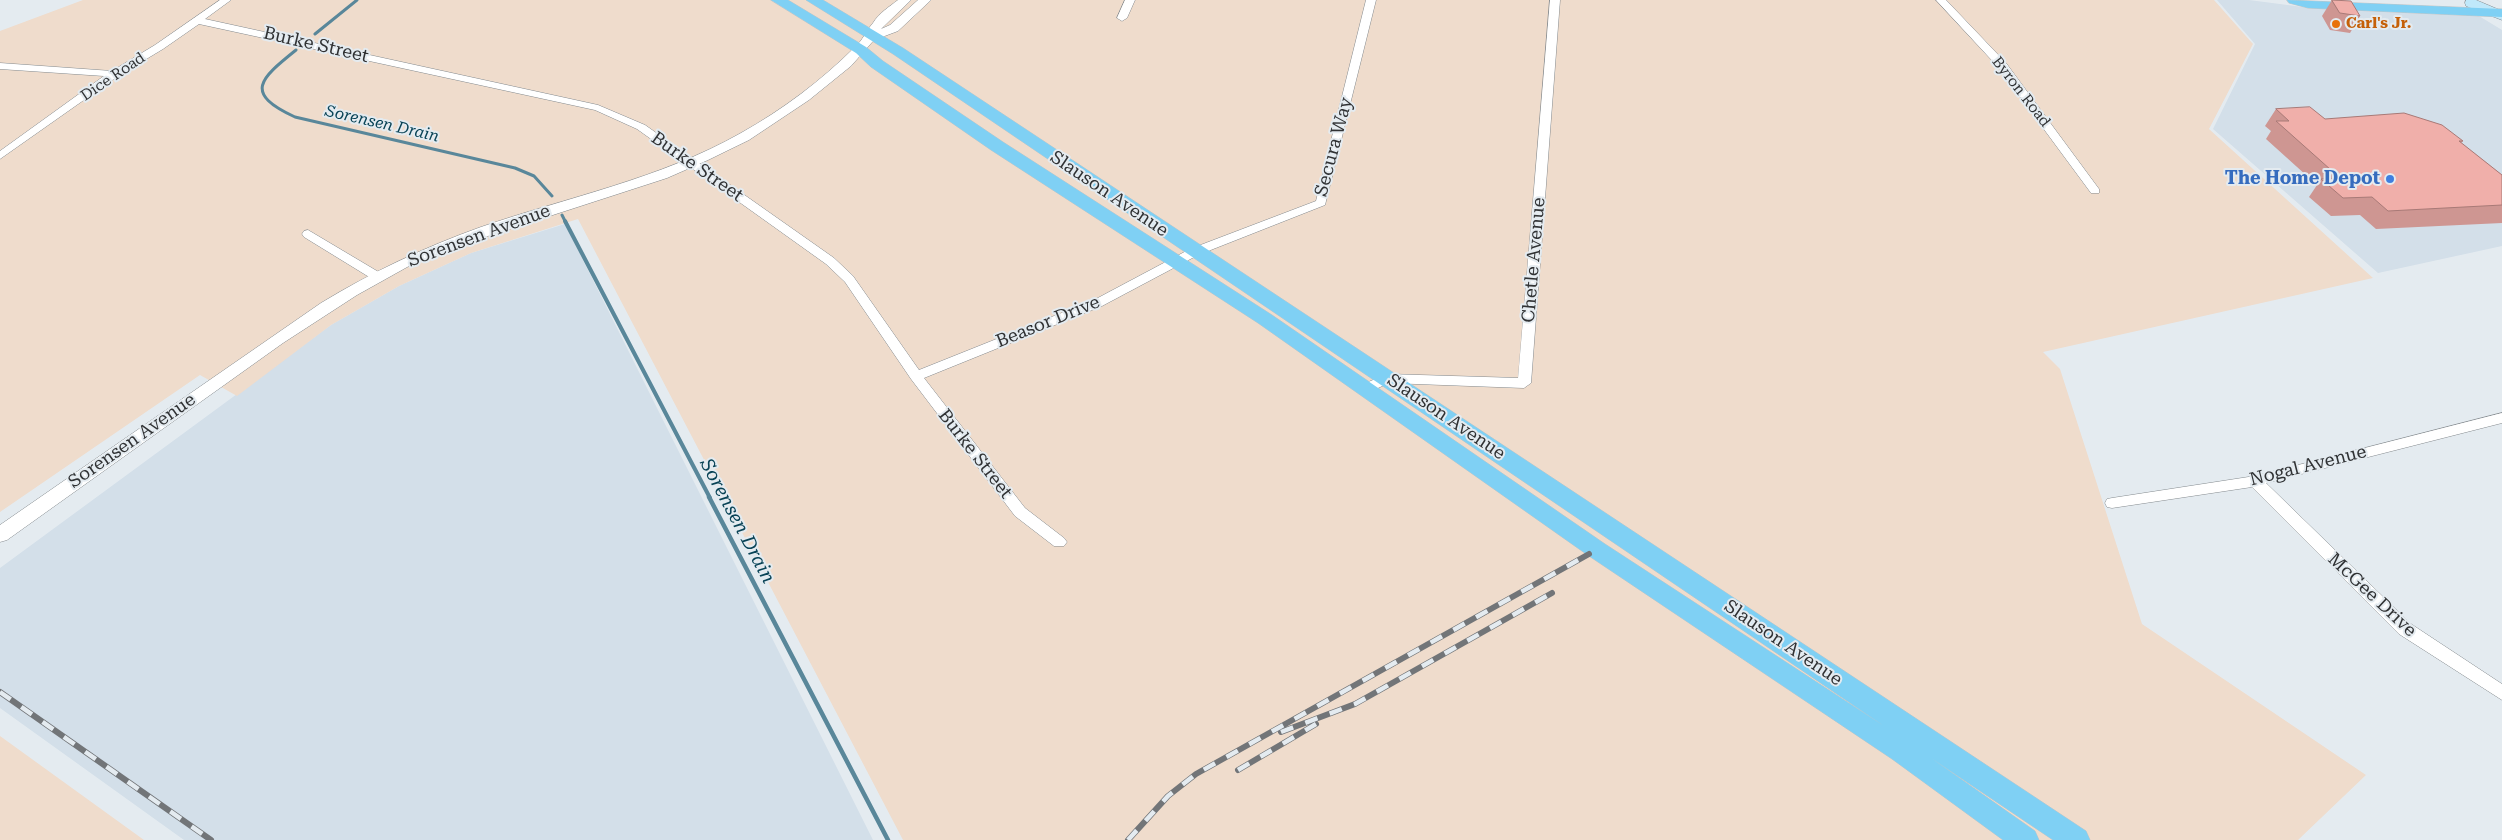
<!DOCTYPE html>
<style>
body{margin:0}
canvas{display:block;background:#e4ebf0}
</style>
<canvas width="2502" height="840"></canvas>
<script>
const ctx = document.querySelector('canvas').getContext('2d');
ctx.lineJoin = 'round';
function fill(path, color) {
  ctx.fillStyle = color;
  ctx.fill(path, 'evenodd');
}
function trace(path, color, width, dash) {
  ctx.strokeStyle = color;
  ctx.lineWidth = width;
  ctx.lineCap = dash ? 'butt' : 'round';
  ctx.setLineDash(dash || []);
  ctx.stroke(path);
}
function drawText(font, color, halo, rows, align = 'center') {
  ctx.font = font + ' "Roboto Serif",serif';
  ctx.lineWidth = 4;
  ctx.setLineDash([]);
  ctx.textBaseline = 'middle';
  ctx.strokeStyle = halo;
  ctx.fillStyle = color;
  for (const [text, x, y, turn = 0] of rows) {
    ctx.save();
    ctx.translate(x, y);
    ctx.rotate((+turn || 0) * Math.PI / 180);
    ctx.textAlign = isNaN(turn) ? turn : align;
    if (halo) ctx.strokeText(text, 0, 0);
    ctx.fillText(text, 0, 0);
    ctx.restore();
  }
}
fill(new Path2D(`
 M2217,0H2249L2303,7L2479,16L2502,30V246L2378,273L2213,129L2255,44Z
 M565,224L873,840H184L0,708V568L331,325L399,286L471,253Z`), '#d3dfe9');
fill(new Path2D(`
 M83,0H2214L2253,44L2209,129L2373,278L2043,352L2060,369L2142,624L2366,775L2298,840H903L578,219L471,253L399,286L331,325L237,396L200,375L0,512V31Z
 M0,736L144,840H0Z`), '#efdccc');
trace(new Path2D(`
 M315,34L357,0
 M296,50C260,79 243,93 295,117L515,168L534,176L552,196
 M562,215L566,223`), '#59879a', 3);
trace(new Path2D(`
 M565,221L710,498`), '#59879a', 4);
trace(new Path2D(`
 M709,497L888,840`), '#59879a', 4.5);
const minor = new Path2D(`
 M220,0H231L205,19L598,105L645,125L834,258L853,276L919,370L1094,300L1190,249L1316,201L1366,0H1376L1325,205L1198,255L1102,306L924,378L1025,508L1064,538L1067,542L1064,546H1054L1015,516L911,379L845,282L826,264L637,129L595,110L199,24L163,49L118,76L0,159V151L104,76L0,69V63L112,71L155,45Z
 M1125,0H1135L1127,18L1122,21L1117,18Z
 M1550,0H1560L1531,383L1524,388L1389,383L1369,392H1359L1357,389L1359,386L1387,374L1518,378Z
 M1936,0H1946L2006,63L2099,189V193H2091L1998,67Z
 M308,230L382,274L384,277L378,281L374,280L304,237L302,234L304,231Z
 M2502,413V423L2266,483L2411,624L2502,684V700L2399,634L2252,487L2112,508L2107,507L2105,503L2107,499L2112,498L2255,476Z`);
const tertiary = new Path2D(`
 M898,0H911L881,29L890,25L918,0H931L898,31L874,40L851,66L809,100L749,140L708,160L667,178L451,248L409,266L357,295L283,343L7,540L0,542V525L321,303C372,272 425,247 481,227C568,197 660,179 741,133C782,110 821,81 855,47C863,40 866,31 873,23C879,13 889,7 898,0Z`);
const secondary = new Path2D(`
 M2466,0H2476L2502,11V20L2466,6L2465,3Z`);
const primary = new Path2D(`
 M771,0H788L866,47L883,61L1003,142L1272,315L1605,544L1884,726L893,54L806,0H823L903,48L2086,831L2090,840H2053L1931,758L2035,831L2039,840H2003L1892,759L1589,556L1258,323L991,150L871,67L856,53Z
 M2287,0L2502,9V17L2308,8L2289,3Z`);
trace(minor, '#848a8e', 1);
trace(tertiary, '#848a8e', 1);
trace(secondary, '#848a8e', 1);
trace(primary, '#c5c6c6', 1);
fill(minor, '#fff');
fill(tertiary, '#fff');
fill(secondary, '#bfe8fa');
fill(primary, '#7fd0f4');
const rail = new Path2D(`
 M0,692L211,840
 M1281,732L1355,704L1552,593
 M1238,770L1316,724
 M1128,840L1168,796L1196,774L1589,554`);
trace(rail, '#727578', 6);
trace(rail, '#e4ebf0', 4.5, [13]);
fill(new Path2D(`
 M2332,0H2337L2360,16L2350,33L2330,30L2322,16Z
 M2276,109L2325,119L2463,141L2461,143L2502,175V223L2376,229L2360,215L2331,216L2309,197L2317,185L2266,139L2271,131L2265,126Z`), '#ce9692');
const building = new Path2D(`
 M2332,0L2351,1L2360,16L2340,13Z
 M2310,107L2325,119L2404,113L2442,125L2463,141H2459L2502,175V205L2388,211L2372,197L2343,198L2321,179L2340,178L2276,121H2289L2276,109Z`);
fill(building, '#f0afaa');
trace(building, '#a87a77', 1);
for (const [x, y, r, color] of [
 [2336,24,5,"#e8710a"],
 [2390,179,5,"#3f7fe0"]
]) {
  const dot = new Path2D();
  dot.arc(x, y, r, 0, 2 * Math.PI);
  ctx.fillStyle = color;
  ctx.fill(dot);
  trace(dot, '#e4ebf0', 2);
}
drawText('bold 15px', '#c56008', '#e4ebf0', [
 ["Carl's Jr.",2346,24]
], 'left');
drawText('15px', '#303234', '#e4ebf0', [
 ["Dice Road",113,77,-34],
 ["Byron Road",2021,92,52]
]);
drawText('italic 16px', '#094356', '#e4ebf0', [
 ["Sorensen Drain",382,124,13]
]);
drawText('18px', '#303234', '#e4ebf0', [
 ["Burke Street",316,45,13],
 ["Secura Way",1334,147,-75],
 ["Burke Street",697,167,35],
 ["Slauson Avenue",1109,194,34],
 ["Sorensen Avenue",479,236,-20],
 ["Chetle Avenue",1534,260,-85],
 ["Beasor Drive",1048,322,-22],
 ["Slauson Avenue",1446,417,34],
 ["Sorensen Avenue",132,441,-35],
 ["Burke Street",975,454,52],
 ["Nogal Avenue",2308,466,-14],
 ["McGee Drive",2372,595,43],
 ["Slauson Avenue",1783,643,34]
]);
drawText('bold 18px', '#366cbe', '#e4ebf0', [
 ["The Home Depot",2380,179]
], 'right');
drawText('italic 19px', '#094356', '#e4ebf0', [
 ["Sorensen Drain",737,521,62]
]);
</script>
